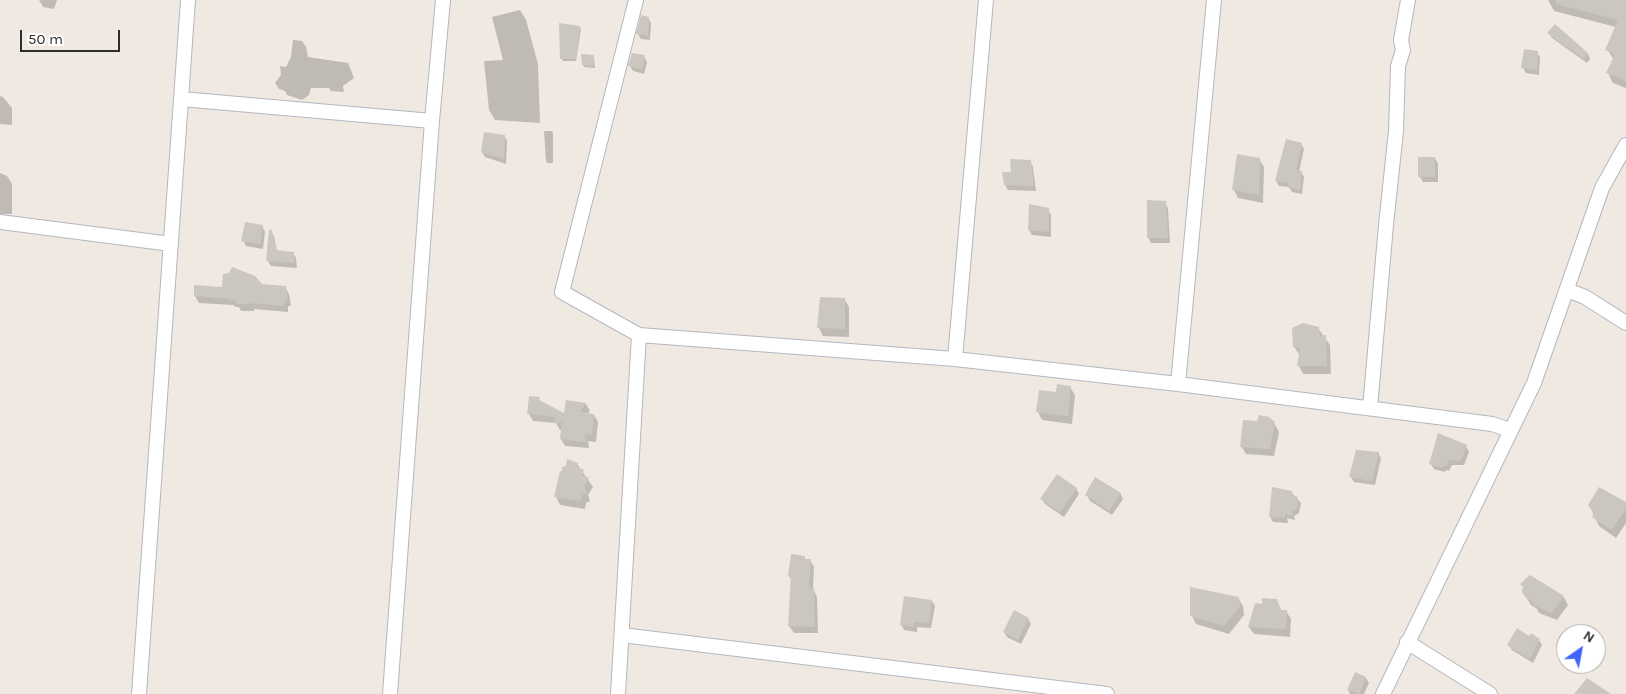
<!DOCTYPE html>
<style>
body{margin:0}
#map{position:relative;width:1626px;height:694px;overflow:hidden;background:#efe9e1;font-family:Karla,sans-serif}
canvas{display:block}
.north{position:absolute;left:1556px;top:624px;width:50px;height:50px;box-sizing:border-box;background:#fff;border:1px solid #ababab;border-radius:50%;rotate:33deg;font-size:14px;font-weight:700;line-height:20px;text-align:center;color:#2e2e2e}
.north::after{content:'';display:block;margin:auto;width:18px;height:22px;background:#4264fb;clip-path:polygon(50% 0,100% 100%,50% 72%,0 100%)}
.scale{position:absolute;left:20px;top:30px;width:100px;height:22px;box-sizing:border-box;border:2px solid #2e2e2e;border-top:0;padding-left:6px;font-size:15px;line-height:18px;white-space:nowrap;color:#2e2e2e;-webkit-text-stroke:4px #fff;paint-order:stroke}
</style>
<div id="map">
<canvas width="1626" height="694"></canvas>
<div class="north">N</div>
<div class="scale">50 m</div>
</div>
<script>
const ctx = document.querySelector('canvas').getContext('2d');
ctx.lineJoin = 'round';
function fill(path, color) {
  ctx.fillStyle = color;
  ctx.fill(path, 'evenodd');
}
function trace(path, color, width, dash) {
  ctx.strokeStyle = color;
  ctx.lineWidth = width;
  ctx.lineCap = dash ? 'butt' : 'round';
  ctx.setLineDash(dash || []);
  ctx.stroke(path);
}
fill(new Path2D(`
 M39,0H57L54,9L43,7Z
 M1548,0H1626V88L1613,83L1608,73L1614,60L1607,49L1616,27L1554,11Z
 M520,10L526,20L538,64L540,123L495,120L489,110L484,61L503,60L492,17Z
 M648,18L651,23L650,40L641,39L638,34Z
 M579,27L581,29L576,61H563L562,59Z
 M1549,33L1588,54L1590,59L1587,63L1552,38Z
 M293,40L302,41L306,47L308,57L348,63L354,78L343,86L344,92L331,91L329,88H311L309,95L302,100L287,95L285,91L279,89L275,83L281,75L280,66L286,67L291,57Z
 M1537,52L1540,57L1539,75L1526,73L1523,68Z
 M594,56L595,68L584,67L583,64Z
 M644,57L647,62L644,74L633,71L630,66Z
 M0,96L3,97L12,108V125L0,124Z
 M544,131H552L553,134V163H547L546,161Z
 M504,136L507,141L506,164L485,157L482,152Z
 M1301,144L1304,149L1299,172H1301L1304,177L1302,194L1292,192L1289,187L1279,186L1276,181Z
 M1420,158H1435L1438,164V182H1423L1420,177Z
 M1259,159L1264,167L1263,203L1238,198L1234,190Z
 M1030,161L1033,167L1036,191L1008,190L1005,185L1012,173Z
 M0,173L7,176L12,184V214H0Z
 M1165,203L1168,208L1170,243H1151L1148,237Z
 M1048,209L1051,215V237L1032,235L1029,230Z
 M262,226L265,232L263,249L246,246L243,240Z
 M270,231L274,236L277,252L293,253L296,258L297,268L271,266L268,261Z
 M262,285L285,287L289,294L291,306H288V312L254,309V311H241L239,307H235L234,305L199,303L195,296L223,289Z
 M844,299L849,307V337L823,336L819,328Z
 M1318,328L1330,345L1331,374H1303L1299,366L1300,355L1294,347Z
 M1070,387L1075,395L1072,424L1042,420L1038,412L1040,392L1057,394Z
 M539,399L541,402L566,415L567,402L586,404L590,411L587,414L594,415L598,422L596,442L588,441L589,448L565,446L561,439L562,430H560L556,423L533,421L529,414Z
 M1258,422L1274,423L1279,432L1274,456L1246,454L1241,446Z
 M1466,446L1469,452L1464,465H1452L1449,471L1446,470L1445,472L1434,469L1431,464Z
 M1378,453L1381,458L1375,485L1354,482L1351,477Z
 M577,464L593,487L588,495L590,501L586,503L585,509L560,505L556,497Z
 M1076,488L1079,494L1064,517L1045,504L1042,499Z
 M1291,492L1301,503L1299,513L1294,516L1295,520L1287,518L1288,523L1273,522L1270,516Z
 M1120,493L1123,499L1112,515L1090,501L1087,495Z
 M1626,503V523L1616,538L1599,526L1589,505Z
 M804,557L806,560H810L814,567L813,589L817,597L818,633H794L789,626L792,580L789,576Z
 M1523,592L1563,596L1568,605L1557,620L1539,613L1537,609L1531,605Z
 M1238,598L1243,606L1244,615L1229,634L1196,624L1192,616Z
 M932,601L935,606L931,628L917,627V632L904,630L901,624Z
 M1276,601L1282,611H1286L1291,619L1290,637L1254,634L1249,627L1263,605Z
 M1028,619L1031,624L1021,644L1007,637L1004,632Z
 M1529,638L1539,640L1542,645L1533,663L1512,650L1509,645Z
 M1356,674L1366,678L1369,683L1364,694H1350L1348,690Z`), '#0003');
fill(new Path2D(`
 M1556,0H1626V81L1606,73L1615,54L1605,50L1618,20L1556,4Z
 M641,15L649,17L648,36L636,34Z
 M559,23L580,26L576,59H560Z
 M1555,24L1588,53L1584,59L1547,33Z
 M1524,49L1538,51L1537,70L1521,68Z
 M632,53L645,55L642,69L628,66Z
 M581,54L594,55V66L582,65Z
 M484,132L505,135L504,159L481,152Z
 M1286,139L1302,143L1296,170L1302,171L1300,190L1288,188V183L1275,181Z
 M1237,154L1260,158L1259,195L1232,190Z
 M1418,157H1435V177H1418Z
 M1010,159L1031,160L1034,186L1004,185L1002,172H1011Z
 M1147,200L1166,201L1168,238H1147Z
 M1029,204L1049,208V232L1028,230Z
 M245,222L263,225L260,244L241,241Z
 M269,230H272L276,250L294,252L295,263L266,261Z
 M232,267L255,276L262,284L286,286L288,300L285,299L284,306L251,303V304H236V300L230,301V299L194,296V285L222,287L223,274L229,273Z
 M820,297L845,298V329L817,328Z
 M1303,323L1319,327L1320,336L1326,335L1327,366H1297L1300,348L1293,347L1292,328Z
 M1057,384L1071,386L1068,416L1036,412L1039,390L1056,392Z
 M529,396L540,397L539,400L564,413L566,400L586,403L580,412L594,414L592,435L584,434L586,442L560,439L562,422L555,423V417L527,414Z
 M1259,415L1269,417L1275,422L1270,449L1240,447L1243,420L1257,421Z
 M1438,433L1467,445L1461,461L1449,460L1446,466H1443L1442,468L1429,464Z
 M1356,450L1379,452L1372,481L1349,477Z
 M567,459L578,463L577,467L584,470L582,475L589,478L584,487L587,492L582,495L581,501L554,497L560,471H562V467L566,466Z
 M1057,474L1077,488L1060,512L1040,499Z
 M1095,477L1121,493L1109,511L1085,495Z
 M1272,487L1292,491V495L1298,497L1297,508L1292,511L1293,516L1285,514V518L1269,517Z
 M1599,487L1626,502V509L1611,530L1592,517L1594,513L1588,505Z
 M791,554L805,556V559H811L809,588H814L815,627L788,626L791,576H788Z
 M1530,575L1564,596L1552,613L1533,605L1535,603L1525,597L1522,592L1523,587L1520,584Z
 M1190,587L1239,597L1240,606L1224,626L1190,616Z
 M904,596L932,600L929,623L914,622V627L900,625Z
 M1262,598L1277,599L1281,610H1287L1286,629L1248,627L1255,603L1262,604Z
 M1014,610L1029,618L1018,640L1003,632Z
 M1517,628L1529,636L1531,633L1540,639L1530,659L1507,645Z
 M1355,672L1366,677L1359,694L1347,690Z
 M1587,678L1611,694H1574Z`), '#cbc7bf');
const minor = new Path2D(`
 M636,0L562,292L639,335L955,359L1178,384L1492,424L1510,430
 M181,99L432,121L390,694
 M432,121L443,0
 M0,222L171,244
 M1567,290L1585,297L1626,323
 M955,359L986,0
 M1178,384L1214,0
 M1370,408L1386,225L1396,131L1398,66L1403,50L1401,40L1408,0
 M622,635L1107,694
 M1407,642L1490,694
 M139,694L188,0
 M618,694L639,335
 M1383,694L1534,383L1602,188L1626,145`);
trace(minor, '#b4b7c1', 16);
trace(minor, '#fff', 14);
</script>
